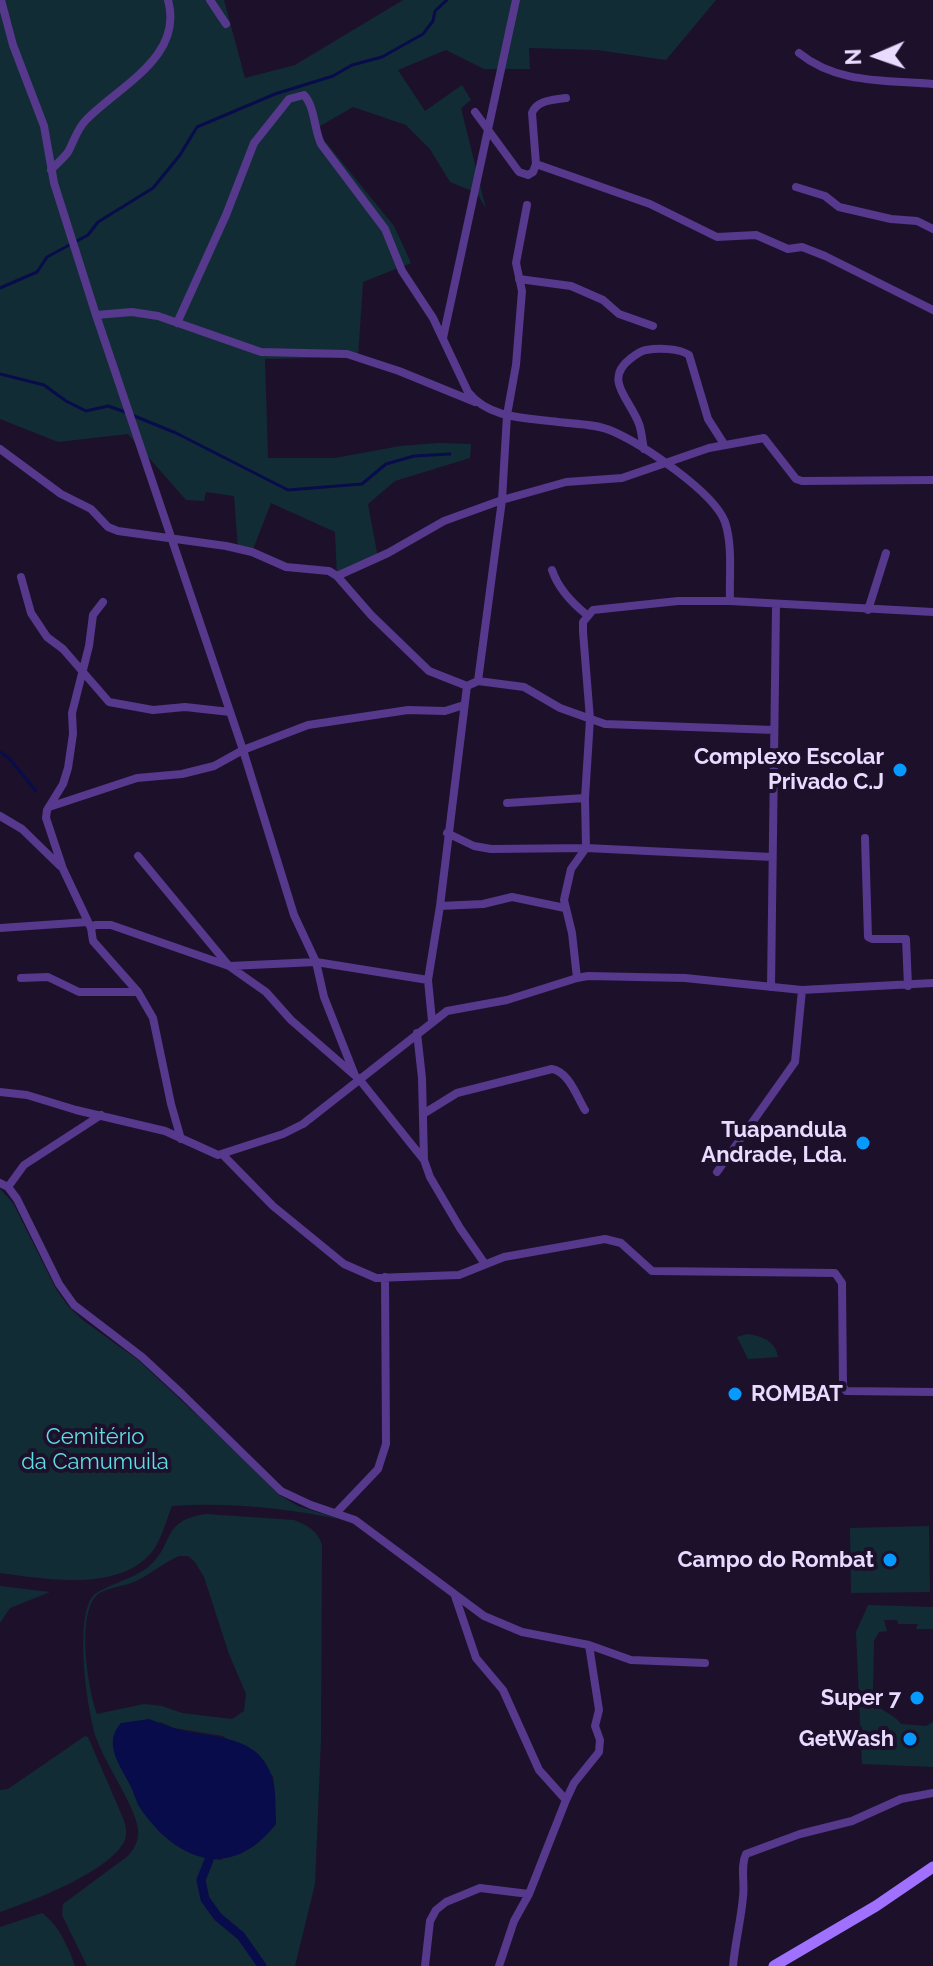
<!DOCTYPE html>
<meta charset="utf-8">
<style>
body{margin:0}
#map{position:relative;width:933px;height:1966px;overflow:hidden;background:#1d102b;font-family:Raleway,sans-serif}
canvas{display:block}
.north{position:absolute;left:837px;top:16px;width:80px;height:80px;-webkit-text-stroke:6px #1d102b;paint-order:stroke;rotate:268deg;font-size:22px;font-weight:700;line-height:32px;text-align:center;color:#e9daff}
.north::after{content:'';display:block;margin:auto;width:28px;height:36px;background:#e9daff;clip-path:polygon(50% 0,100% 100%,50% 72%,0 100%)}
</style>
<div id="map">
<canvas width="933" height="1966"></canvas>
<div class="north">N</div>
</div>
<script>
const ctx = document.querySelector('canvas').getContext('2d');
ctx.lineJoin = 'round';
function fill(path, color) {
  ctx.fillStyle = color;
  ctx.fill(path, 'evenodd');
}
function trace(path, color, width, dash) {
  ctx.strokeStyle = color;
  ctx.lineWidth = width;
  ctx.lineCap = dash ? 'butt' : 'round';
  ctx.setLineDash(dash || []);
  ctx.stroke(path);
}
function drawText(font, color, halo, rows, align = 'center') {
  ctx.font = font + ' Raleway,sans-serif';
  ctx.lineWidth = 8;
  ctx.setLineDash([]);
  ctx.textBaseline = 'middle';
  ctx.strokeStyle = halo;
  ctx.fillStyle = color;
  for (const [text, x, y, turn = 0] of rows) {
    ctx.save();
    ctx.translate(x, y);
    ctx.rotate((+turn || 0) * Math.PI / 180);
    ctx.textAlign = isNaN(turn) ? turn : align;
    if (halo) ctx.strokeText(text, 0, 0);
    ctx.fillText(text, 0, 0);
    ctx.restore();
  }
}
fill(new Path2D(`
 M0,0H224L245,78L295,65L403,0H716L666,60L597,50L529,48L530,69H484L446,50L398,70L425,111L462,85L471,100L461,108L486,209L477,193L450,182L430,149L406,125L353,107L315,129L394,226L411,263L363,282L358,357L265,359L268,458H335L400,446L438,443L471,444L470,458L395,481L368,504L378,558L337,576L335,532L271,503L252,552L238,549L234,496L206,492L204,501L186,500L128,434L58,442L0,419Z
 M0,1189L13,1203L56,1289L69,1307L84,1321L138,1360L239,1454L279,1495L298,1506L339,1519C284,1508 228,1502 172,1506C167,1518 163,1534 156,1546C126,1594 47,1579 0,1573Z
 M747,1334C762,1336 776,1341 778,1357L748,1359L737,1337Z
 M206,1514L294,1520C307,1525 318,1531 322,1545L321,1739L315,1884L295,1966H87L62,1915L63,1904L128,1856C135,1848 139,1840 138,1829C135,1806 106,1765 97,1740C87,1713 74,1618 93,1596C99,1588 133,1579 147,1568C176,1545 159,1521 206,1514ZM179,1556H188L195,1562L204,1577L229,1654L246,1694L244,1711L232,1719L182,1713L162,1706L144,1704L97,1714C88,1689 77,1619 95,1597C104,1587 124,1587 136,1581C151,1574 163,1563 179,1556ZM160,1722L174,1728L223,1736L273,1776L276,1824L221,1860L206,1859L138,1805L134,1793Z
 M929,1526L930,1592L851,1593L850,1528Z
 M0,1586L50,1592L10,1608L0,1623Z
 M868,1605L933,1607V1629H916L918,1624H898L897,1620H884L887,1631L879,1632L874,1641L873,1691C876,1714 891,1710 901,1724L926,1726L933,1722V1767L862,1764L856,1632Z
 M85,1736L88,1737L123,1818C126,1826 128,1834 124,1842C107,1873 32,1901 0,1912V1790L8,1789Z
 M42,1913C58,1924 69,1948 75,1966H0V1927Z`), '#122c35');
fill(new Path2D(`
 M149,1719C157,1722 165,1725 173,1728C207,1739 256,1732 271,1774C277,1788 275,1809 276,1824C231,1882 176,1861 140,1808C136,1801 134,1793 130,1785C124,1773 114,1759 113,1746C112,1736 115,1730 121,1723Z`), '#080c4b');
trace(new Path2D(`
 M0,288L37,272L47,257L88,235L98,222L153,188L180,155L197,127L275,94L333,76L352,65L382,57L423,34L433,21L435,11L447,0
 M0,374L44,385L66,401L86,411L108,406L125,412
 M132,415L176,433L288,490L362,484L386,464L414,456L450,454
 M0,752L9,758L36,791`), '#080c4b', 3);
trace(new Path2D(`
 M209,1860L201,1880L205,1899L218,1917L241,1936L262,1966`), '#080c4b', 9);
trace(new Path2D(`
 M1,0L13,45L44,126L54,183L96,315L243,750L294,915L316,962L324,997L354,1073
 M210,0L226,24
 M799,53C837,84 886,80 933,84
 M475,112L519,172L528,175L533,172L536,164L532,113C537,100 553,100 566,98
 M536,164L650,204L717,237L756,235L788,249L802,247L825,256L933,310
 M51,170C56,164 64,158 68,152C74,141 77,129 86,120C119,86 184,57 168,0
 M796,187L825,196L839,207L891,219L917,221L933,229
 M519,279L571,286L603,300L619,314L653,326
 M96,315L132,312L158,316L261,352L347,354L399,371L475,402
 M177,323L226,215L254,143L289,99L304,95C315,107 314,129 321,144L385,229L402,271L433,318L468,392C489,419 527,418 558,422C575,424 596,424 612,431C642,444 714,492 725,522C733,546 729,577 730,601
 M443,338L516,0
 M0,449L61,494L91,509L108,527L118,531L226,546L252,552L286,567L329,571L337,576L371,615L429,671L467,686L478,681L524,687L560,708L605,724L774,730
 M644,449C642,441 642,432 639,424C630,399 603,380 630,359C635,355 640,351 646,350C658,348 679,348 689,355L708,419L724,444
 M552,570C558,588 572,603 587,615
 M337,576L388,553L444,521L502,500L566,482L622,478L709,448L764,438L796,479L802,481L933,480
 M21,577L31,613L47,637L63,649L109,702L153,710L185,707L230,712
 M103,602L93,615L89,646L72,713L73,734L68,768L63,784L47,810L46,818L63,869L91,928L93,941L138,992L153,1018L171,1104L181,1139
 M868,610L886,553
 M478,681L502,500L507,415L516,365L522,291L516,263L527,205
 M507,803L585,798
 M49,807L137,778L182,774L214,766L243,750L308,725L408,710L445,711L464,705
 M0,816L22,829L60,866
 M447,833L474,846L491,849L586,848L772,857
 M865,838L868,937L872,939H906L908,986
 M138,856L229,966
 M440,906L483,904L512,897L565,908
 M0,928L88,922
 M91,928L95,925H111L229,966L266,992L291,1020L359,1079L424,1160
 M230,966L316,962L428,980
 M21,978L48,977L79,992H138
 M577,978L572,933L564,900L571,869L586,848L585,798L590,719L583,632V622L593,610L678,601H730L933,612
 M771,987L776,606
 M432,1021L428,980L440,906L467,686
 M417,1033L422,1078L424,1160L430,1177L460,1228L485,1264
 M0,1092L27,1095L76,1110L165,1131L218,1155L283,1134L303,1124L447,1011L507,1000L577,978L588,976L685,978L802,990L933,983
 M423,1114L457,1093L552,1069C569,1072 577,1097 585,1110
 M222,1154L273,1206L344,1264L376,1278L459,1275L504,1257L605,1239L621,1243L652,1271L835,1273L842,1283L843,1386L846,1391L933,1392
 M717,1172L795,1062L802,990
 M0,1183L8,1187L17,1199L59,1284L74,1305L142,1357L182,1394L281,1491L311,1505L355,1520L484,1616L522,1632L589,1645L631,1660L705,1663
 M8,1187L24,1165L101,1115
 M337,1512L378,1469L386,1444L385,1277
 M455,1596L476,1658L503,1690L539,1770L566,1800
 M425,1966L430,1921L436,1910L446,1902L480,1888L529,1894
 M499,1966L514,1921L529,1894L566,1800L574,1783L599,1752L600,1740L595,1726L599,1710L589,1645
 M733,1966C735,1943 741,1920 743,1897C745,1883 740,1866 746,1854L800,1834L852,1821L901,1799L933,1793`), '#56388c', 8);
trace(new Path2D(`
 M774,1966L876,1906L933,1867`), '#a071ff', 11);
for (const [x, y, r, color] of [
 [900,770,8,"#0699ff"],
 [863,1143,8,"#0699ff"],
 [735,1394,8,"#0699ff"],
 [890,1560,8,"#0699ff"],
 [917,1698,8,"#0699ff"],
 [910,1739,8,"#0699ff"]
]) {
  const dot = new Path2D();
  dot.arc(x, y, r, 0, 2 * Math.PI);
  ctx.fillStyle = color;
  ctx.fill(dot);
  trace(dot, '#1d102b', 3);
}
drawText('bold 22px', '#e9daff', '#1d102b', [
 ["Complexo Escolar",884,757],
 ["Privado C.J",884,782],
 ["Tuapandula",847,1130],
 ["Andrade, Lda.",847,1155],
 ["ROMBAT",751,1394,"left"],
 ["Campo do Rombat",874,1560],
 ["Super 7",901,1698],
 ["GetWash",894,1739]
], 'right');
drawText('22px', '#5edee6', '#1d102b', [
 ["Cemitério",95,1437],
 ["da Camumuila",95,1462]
]);
</script>
